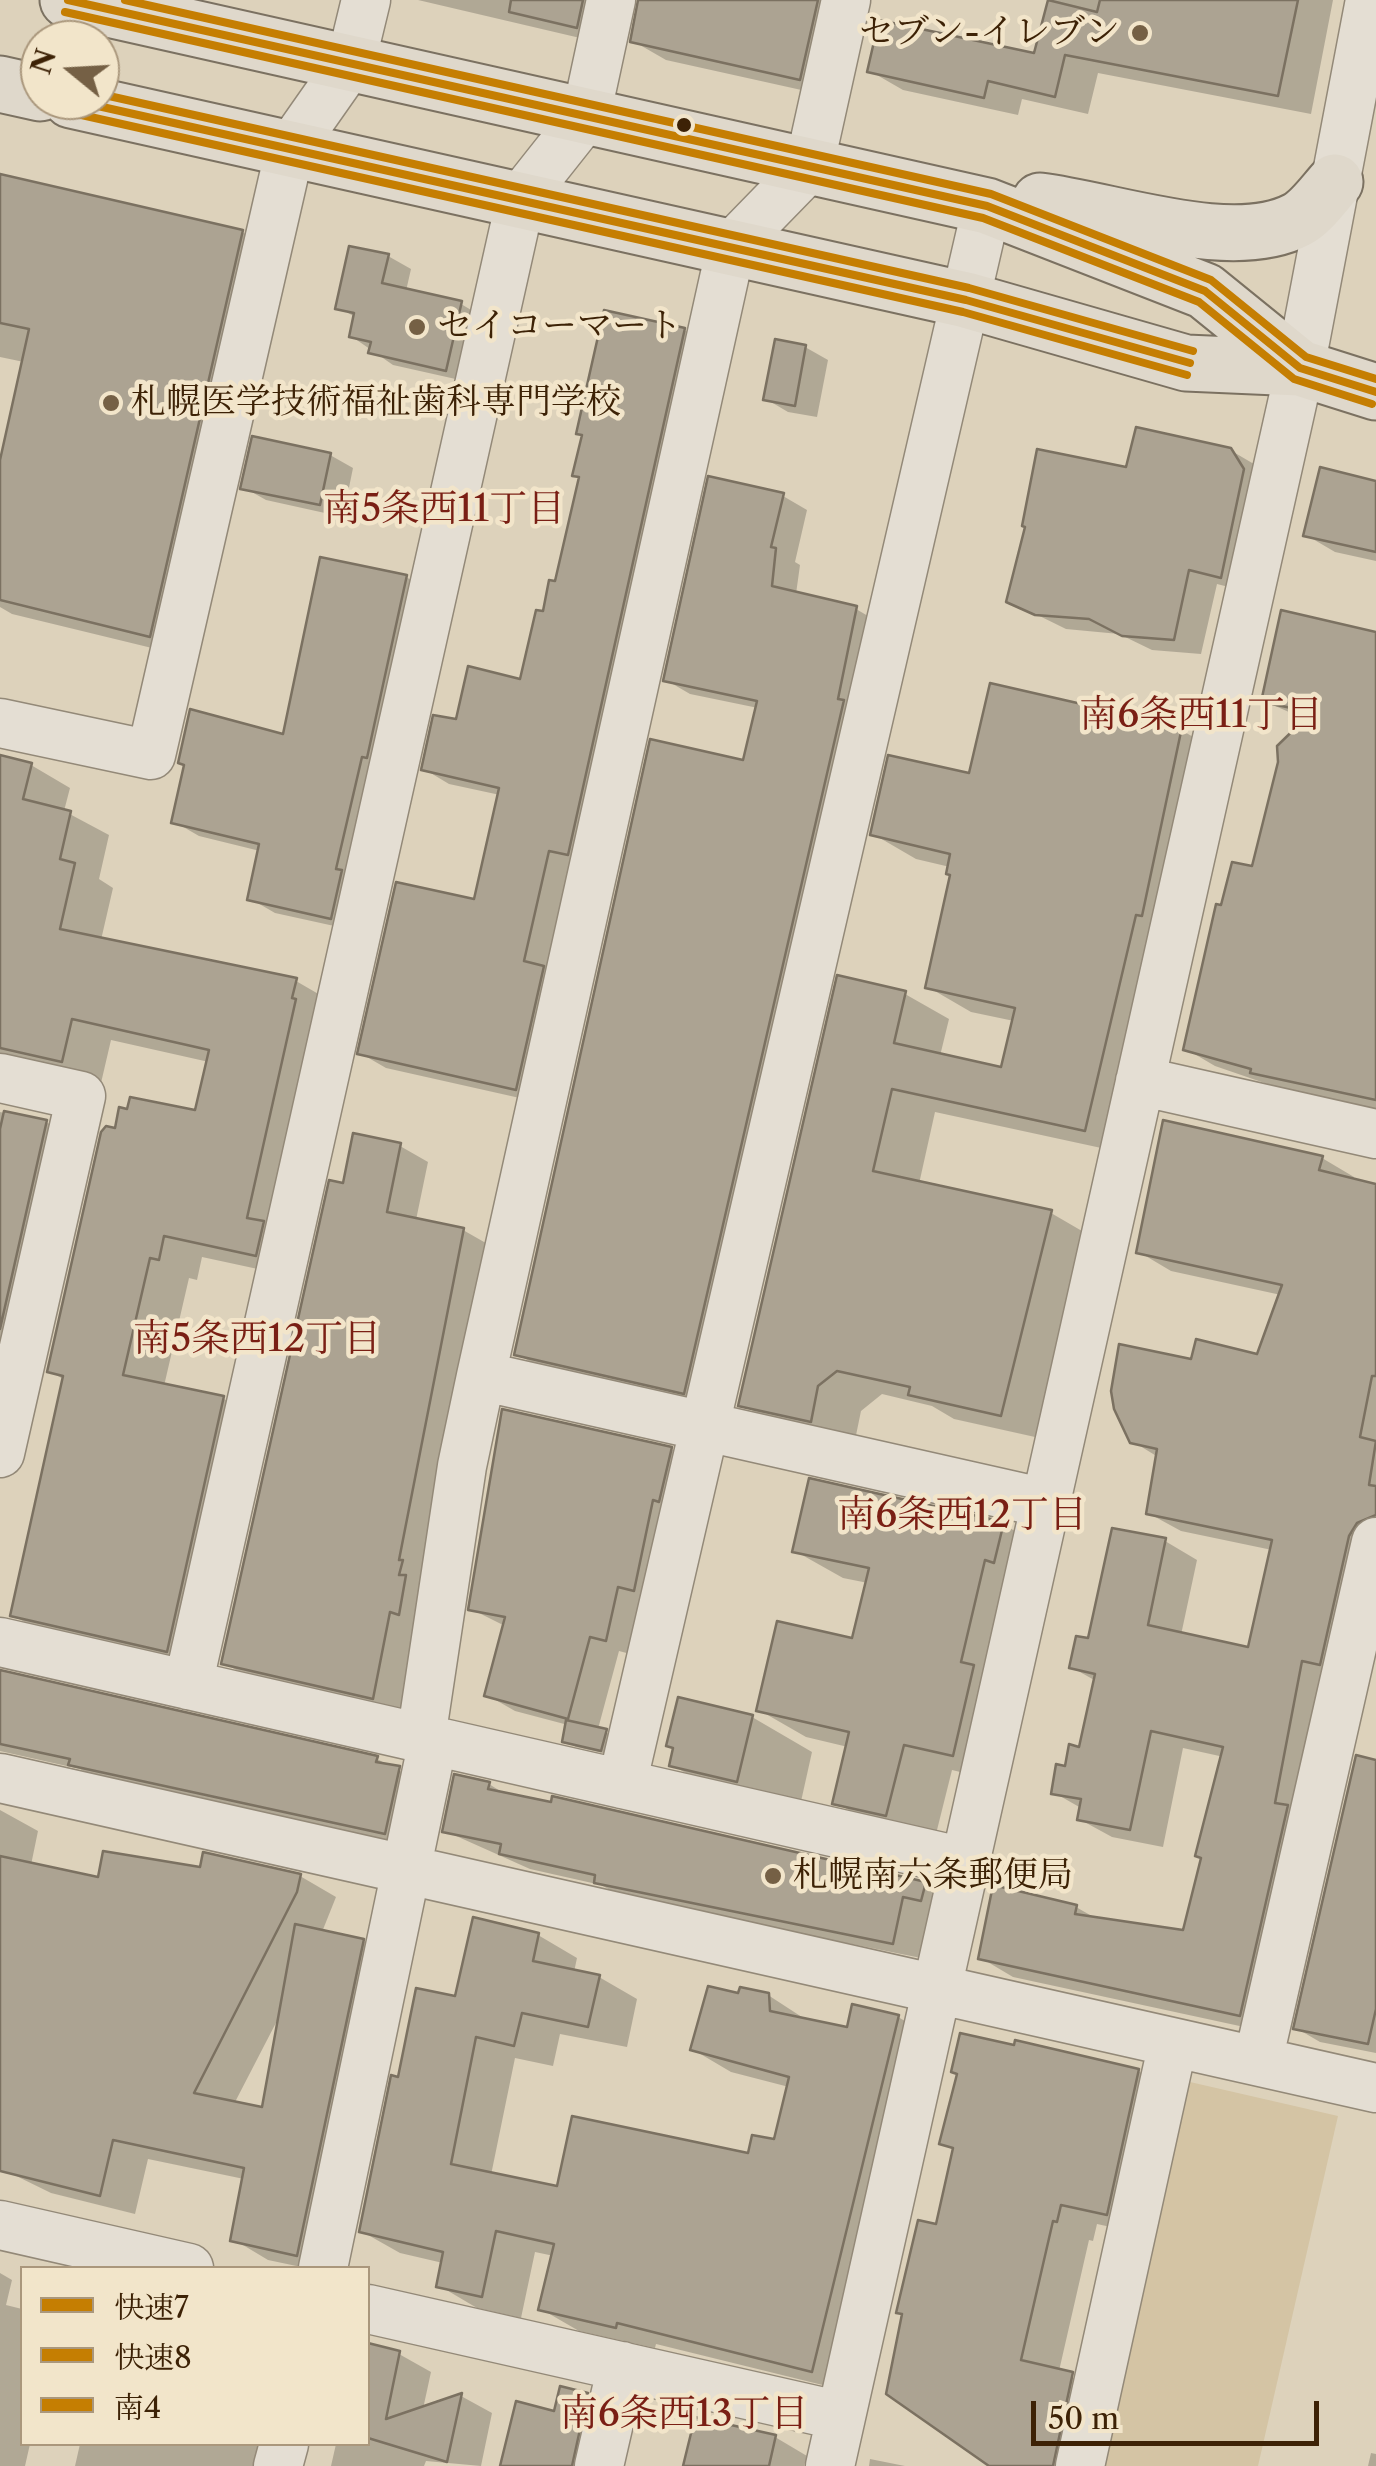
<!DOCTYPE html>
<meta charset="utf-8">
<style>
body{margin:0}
#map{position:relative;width:1376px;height:2466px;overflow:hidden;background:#ddd2bb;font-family:"Libre Caslon Text","Noto Serif JP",serif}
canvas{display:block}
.legend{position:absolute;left:20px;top:2266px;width:350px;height:180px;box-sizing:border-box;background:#f2e5ca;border:2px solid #aa977c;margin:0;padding:12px 18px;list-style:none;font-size:30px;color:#3d2206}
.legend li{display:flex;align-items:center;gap:20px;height:50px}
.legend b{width:50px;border:2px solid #aa977c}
.north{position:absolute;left:20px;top:20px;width:100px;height:100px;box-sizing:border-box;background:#f2e5ca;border:2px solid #aa977c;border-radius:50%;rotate:288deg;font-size:28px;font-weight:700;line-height:40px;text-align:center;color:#3d2206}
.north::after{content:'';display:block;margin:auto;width:35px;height:45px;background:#756045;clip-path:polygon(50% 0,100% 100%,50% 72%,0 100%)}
.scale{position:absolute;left:1031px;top:2401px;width:288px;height:45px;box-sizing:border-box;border:5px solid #3d2206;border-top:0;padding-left:12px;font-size:30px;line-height:35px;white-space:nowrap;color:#3d2206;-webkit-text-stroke:8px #f2e5ca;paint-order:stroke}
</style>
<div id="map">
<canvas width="1376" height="2466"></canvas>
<ul class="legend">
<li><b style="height:12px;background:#c57e02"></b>快速7</li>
<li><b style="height:12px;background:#c57e02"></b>快速8</li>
<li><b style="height:12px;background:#c57e02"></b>南4</li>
</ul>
<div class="north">N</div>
<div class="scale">50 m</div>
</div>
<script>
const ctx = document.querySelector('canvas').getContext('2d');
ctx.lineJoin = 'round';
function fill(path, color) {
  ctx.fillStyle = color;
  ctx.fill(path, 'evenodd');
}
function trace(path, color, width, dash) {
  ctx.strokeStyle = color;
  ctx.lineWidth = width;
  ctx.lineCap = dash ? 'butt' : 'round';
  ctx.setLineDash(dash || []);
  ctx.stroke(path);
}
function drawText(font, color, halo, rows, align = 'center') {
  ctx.font = font + ' "Libre Caslon Text","Noto Serif JP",serif';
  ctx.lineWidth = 9;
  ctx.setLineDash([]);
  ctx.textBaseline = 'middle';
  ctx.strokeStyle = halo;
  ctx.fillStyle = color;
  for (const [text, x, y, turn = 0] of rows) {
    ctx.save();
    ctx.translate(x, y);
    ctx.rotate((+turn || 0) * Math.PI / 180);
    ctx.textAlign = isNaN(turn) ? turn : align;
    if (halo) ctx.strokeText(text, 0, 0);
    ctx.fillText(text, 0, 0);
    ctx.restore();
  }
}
fill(new Path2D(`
 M1190,2082L1338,2116L1258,2466H1102Z`), '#d4c4a4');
fill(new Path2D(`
 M418,0H624L610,45Z
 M639,0H856L833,97L666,60L633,41Z
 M1050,0H1333L1311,114L1098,73L1088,114L1022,99L1018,115L903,90L870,71L1036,56Z
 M0,177L242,232L281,255L189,657L12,614L0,607V472L24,362L0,357Z
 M388,256L411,269L406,291L461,304L483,317L469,382L393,365L351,336L355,317L338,307Z
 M684,330L709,345L542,1103L386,1068L360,1053L476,902L500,795L449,784L424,769L458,722L521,682L557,584Z
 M805,347L828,360L817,417L788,412L766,399Z
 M1230,450L1259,467L1248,592L1217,584L1201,654L1152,650L1119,634L1066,629L1009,601L1128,470Z
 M330,455L353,468L343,517L266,500L243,487Z
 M1376,483V561L1335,552L1306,535Z
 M783,496L807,510L795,562L800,565L796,594L856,609L880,623L709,1406L541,1368L517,1354L745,763L758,708L690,694L666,680Z
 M406,577L431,592L357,931L275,913L249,898L260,851L199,836L173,821L187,765L285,737Z
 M1376,635V1111L1282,1089L1215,1066L1186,1049L1223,908L1253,869L1307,720L1264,701Z
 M1181,730L1225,755L1129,1154L935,1112L919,1184L1051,1213L1094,1238L1044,1439L954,1419L932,1406L882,1394L861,1411L854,1445L784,1429L741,1404L839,978L905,994L949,1019L940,1056L1003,1070L1014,1021L971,1012L928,987L953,876L950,867L916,859L873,834L971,776Z
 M0,758L31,765L70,788L64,811L109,835L99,879L113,888L101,940L296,981L334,1003L295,1277L202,1257L197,1280L189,1278L164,1386L224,1399L262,1421L206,1672L51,1637L12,1615L65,1380L49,1371L117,1131L197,1113L209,1062L111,1040L101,1083L8,1062L0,1100Z
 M0,1112L46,1122L85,1145L0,1448Z
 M355,1136L400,1146L428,1162L416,1220L463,1230L491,1246L401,1713L252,1679L224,1663Z
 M1322,1158L1354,1177L1353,1181L1376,1186V1577L1272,2033L1013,1977L981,1958L1076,1907L1097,1919L1185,1932L1224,1757L1183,1748L1163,1847L1112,1837L1079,1819L1081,1808L1053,1792L1081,1750L1096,1681L1071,1667L1165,1541L1197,1560L1181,1635L1250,1650L1272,1550L1181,1531L1148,1513L1158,1457L1132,1441L1193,1362L1258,1357L1281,1295L1171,1271L1139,1252Z
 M671,1449L699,1466L634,1655L619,1651L598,1729L616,1737L612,1755L576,1747L565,1741L568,1725L515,1711L487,1695L505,1626L471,1609Z
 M1003,1524L1050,1552L1001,1782L952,1770L934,1842L882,1830L835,1802L848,1747L806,1737L759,1710L854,1641L868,1583L843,1578L795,1551Z
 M0,1673L377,1759L425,1784L411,1847L97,1779L80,1769L0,1751Z
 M752,1717L812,1752L798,1815L732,1800L672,1765L676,1749Z
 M1376,1762V2053L1320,2042L1296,2028Z
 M489,1784L508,1796L925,1884L953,1900L921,1958L625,1898L601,1885L530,1869L445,1831Z
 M0,1810L38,1831L31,1865L100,1880L202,1870L300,1876L336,1897L322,1932L363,1941L398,1961L306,2268L268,2260L233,2239L244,2179L148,2159L135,2214L51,2193L0,2168ZM280,2015L264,2110L234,2104Z
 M538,1935L577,1958L574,1972L599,1977L637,1999L627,2047L560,2034L553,2066L515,2058L491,2175L559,2189L750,2156L776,2142L789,2087L731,2072L692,2049L740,1996L768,1995L808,2021L849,2030L898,2017L936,2039L851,2392L656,2344L655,2348L579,2331L541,2309L554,2256L535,2252L521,2318L477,2308L438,2285L443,2263L400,2253L361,2231L400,2080L457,1999Z
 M1138,2071L1175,2092L1143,2234L1097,2224L1093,2241L1089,2240L1059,2371L1108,2395L1092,2466H994L938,2227L955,2151L942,2143Z
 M0,2273L12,2280L6,2305L22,2309V2444H30L25,2466H0Z
 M368,2346L399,2354L431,2372L423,2409L461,2396L492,2413L481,2466L426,2461L424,2466H331L336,2444H368Z
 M587,2395L618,2414L609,2466H505L556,2414Z
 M775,2437L807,2456L804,2466H686Z
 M80,2444H296L286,2466H75Z
 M1371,2453L1376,2454V2466H1368Z
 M870,2459L905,2466H869Z`), '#0003');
const building = new Path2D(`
 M511,0H583L577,28L509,12Z
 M638,0H818L800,80L630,42Z
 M1048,0L1097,12L1100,0H1298L1278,96L1065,55L1055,97L988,81L984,98L867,72L879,20L1034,53Z
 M0,174L243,230L150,637L0,600V460L29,329L0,323Z
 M349,246L389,254L382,283L462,301L446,371L368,353L371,342L349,337L354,313L335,309Z
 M604,310L685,328L568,855L549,851L524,961L544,966L516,1090L357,1054L396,882L474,899L499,788L421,770L433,715L456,719L468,666L520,679L536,610L543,611L549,580L555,581L579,477L572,476L582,435L576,434Z
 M775,339L806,345L795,406L763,400Z
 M1136,427L1231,448L1244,469L1221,578L1189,570L1174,640L1122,636L1089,619L1035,615L1006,602L1025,527L1022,526L1037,449L1126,467Z
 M252,436L331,453L320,505L240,489Z
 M1320,467L1376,481V552L1303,536Z
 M708,476L784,493L771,547L776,548L772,586L857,606L838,699L844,700L684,1394L514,1355L650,739L743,760L757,701L663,681Z
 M320,557L407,575L367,758L362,757L336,869L342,870L331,919L247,900L259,844L171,823L184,765L178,763L190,709L283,734Z
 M1281,610L1376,632V1100L1250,1073L1251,1069L1183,1050L1216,904L1221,905L1232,862L1252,866L1278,762L1277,746L1312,712L1261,702Z
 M990,683L1182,727L1142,916L1136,915L1085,1131L892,1089L873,1171L1052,1210L1001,1416L908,1395L910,1387L837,1371L818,1386L811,1422L738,1406L837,975L906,991L894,1043L1001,1067L1015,1008L925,988L950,875L946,874L950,854L870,835L888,755L969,773Z
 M0,755L32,763L23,799L71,811L60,859L75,863L60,929L297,978L292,998L296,999L247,1218L264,1221L256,1256L164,1236L159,1260L150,1258L123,1375L224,1396L167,1652L10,1616L63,1376L47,1372L101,1132L106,1126L115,1128L119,1107L127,1109L130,1097L195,1110L209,1050L72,1019L62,1062L0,1048Z
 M4,1111L47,1120L0,1329V1129Z
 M1163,1120L1323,1156L1319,1170L1376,1184V1376H1372L1360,1437L1376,1441L1369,1485L1376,1486V1515L1357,1523L1349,1536L1320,1665L1302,1661L1275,1803L1288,1805L1240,2016L978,1959L993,1885L1077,1905L1075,1914L1183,1930L1201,1858L1195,1856L1223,1747L1151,1731L1130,1830L1077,1820L1081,1799L1051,1794L1056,1764L1065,1766L1069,1744L1079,1747L1095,1674L1069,1668L1076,1636L1088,1638L1112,1528L1166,1538L1148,1625L1248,1647L1272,1540L1146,1514L1157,1449L1130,1443L1114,1409L1111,1391L1119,1344L1191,1359L1196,1339L1257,1354L1282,1285L1136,1253Z
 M353,1133L401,1143L387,1212L464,1228L399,1560H403L399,1575H406L399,1615L390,1612L373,1699L221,1664L329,1180L343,1183Z
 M502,1409L672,1447L659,1502L653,1500L634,1591L618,1587L606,1641L590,1637L568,1719L484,1696L505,1617L468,1610Z
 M809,1478L1004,1522L994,1563L985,1560L961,1662L974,1665L953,1756L904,1745L886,1816L832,1804L849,1732L756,1711L777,1621L852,1638L869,1568L792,1552Z
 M0,1670L378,1756L376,1762L400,1766L385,1834L68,1765L70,1759L0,1744Z
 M678,1697L753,1715L737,1782L669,1766L673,1748L666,1746Z
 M566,1720L607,1729L601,1751L562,1742Z
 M1356,1755L1376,1760V2009L1368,2044L1293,2029Z
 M454,1774L490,1782L488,1789L551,1802L552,1796L926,1882L921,1901L903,1897L893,1944L594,1883L595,1875L499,1854L501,1844L442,1832Z
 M103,1851L200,1867L203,1852L301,1874L297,1892L194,2093L262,2107L295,1924L364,1939L297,2256L230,2241L244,2168L113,2140L100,2196L0,2171V1856L98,1877Z
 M473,1917L539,1933L533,1961L600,1975L588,2027L522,2013L514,2046L476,2037L451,2164L557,2186L572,2116L748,2153L752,2135L774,2139L789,2077L690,2050L708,1986L738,1993L740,1987L769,1993L770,2011L847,2027L852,2004L899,2015L812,2372L617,2323L616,2328L538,2310L554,2244L496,2231L482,2297L436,2287L443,2252L359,2232L391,2075L398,2077L416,1988L455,1996Z
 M960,2033L1014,2045L1015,2040L1139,2069L1107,2215L1061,2205L1057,2222L1053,2221L1021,2360L1073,2372L1053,2466H989L886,2394L902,2314L896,2313L918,2220L936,2224L953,2148L939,2144L957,2074L951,2072Z
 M368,2343L400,2351L386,2419L462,2393L447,2462L368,2438Z
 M560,2386L588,2393L572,2466H500L516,2401L554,2411Z
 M695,2417L776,2435L769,2466H683Z`);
fill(building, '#aca392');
trace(building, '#7b7161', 2.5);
const minor = new Path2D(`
 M0,723L151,755L290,149L351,62L366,0
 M0,1078L81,1096L0,1453
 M1140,1081L1376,1134
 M481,1376L1045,1503
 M0,1642L964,1862
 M188,1685L521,198L586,116L611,0
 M421,1738L462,1466L481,1376L731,247L809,167L846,0
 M0,1778L1376,2088
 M622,1784L987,206
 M1258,2061L1376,1542
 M0,2225L189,2268
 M323,2268L433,1741
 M368,2309L841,2416
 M278,2466L284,2444
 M599,2466L622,2366
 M830,2466L1300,368L1370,0
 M1080,2466L1173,2043`);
const highway = new Path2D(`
 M68,0L987,206L1205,291L1300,368
 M0,84L40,93
 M71,100L966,300L1186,363L1300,368L1376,392
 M1040,201C1113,210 1232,254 1297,220C1311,213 1324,194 1335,182`);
trace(minor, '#938978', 51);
trace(highway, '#7b7161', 59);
trace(minor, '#e4ded3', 48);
trace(highway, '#dfd8cb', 55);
trace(new Path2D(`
 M68,0L987,206L1205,291L1300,368L1376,392
 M71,100L966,300L1190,363`), '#c57e02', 8);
trace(new Path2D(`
 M65,12L983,218L1199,302L1294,379L1372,404
 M68,112L963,312L1187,375`), '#c57e02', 8);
trace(new Path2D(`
 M125,0L991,194L1211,280L1306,357L1376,379
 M100,94L969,288L1193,351`), '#c57e02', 8);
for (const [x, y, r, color] of [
 [1140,33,10,"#756045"],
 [684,125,9,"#3d2206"],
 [417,327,10,"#756045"],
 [111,403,10,"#756045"],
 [773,1876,10,"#756045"]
]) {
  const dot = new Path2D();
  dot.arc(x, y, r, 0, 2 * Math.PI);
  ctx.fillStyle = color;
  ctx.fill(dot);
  trace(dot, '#f2e5ca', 4);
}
drawText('35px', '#3d2206', '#f2e5ca', [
 ["セブン-イレブン",1120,33,"right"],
 ["セイコーマート",437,327],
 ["札幌医学技術福祉歯科専門学校",131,403],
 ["札幌南六条郵便局",793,1876]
], 'left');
drawText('38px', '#7a1f14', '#f2e5ca', [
 ["南5条西11丁目",444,510],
 ["南6条西11丁目",1201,716],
 ["南5条西12丁目",257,1340],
 ["南6条西12丁目",962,1516],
 ["南6条西13丁目",684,2415]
]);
</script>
